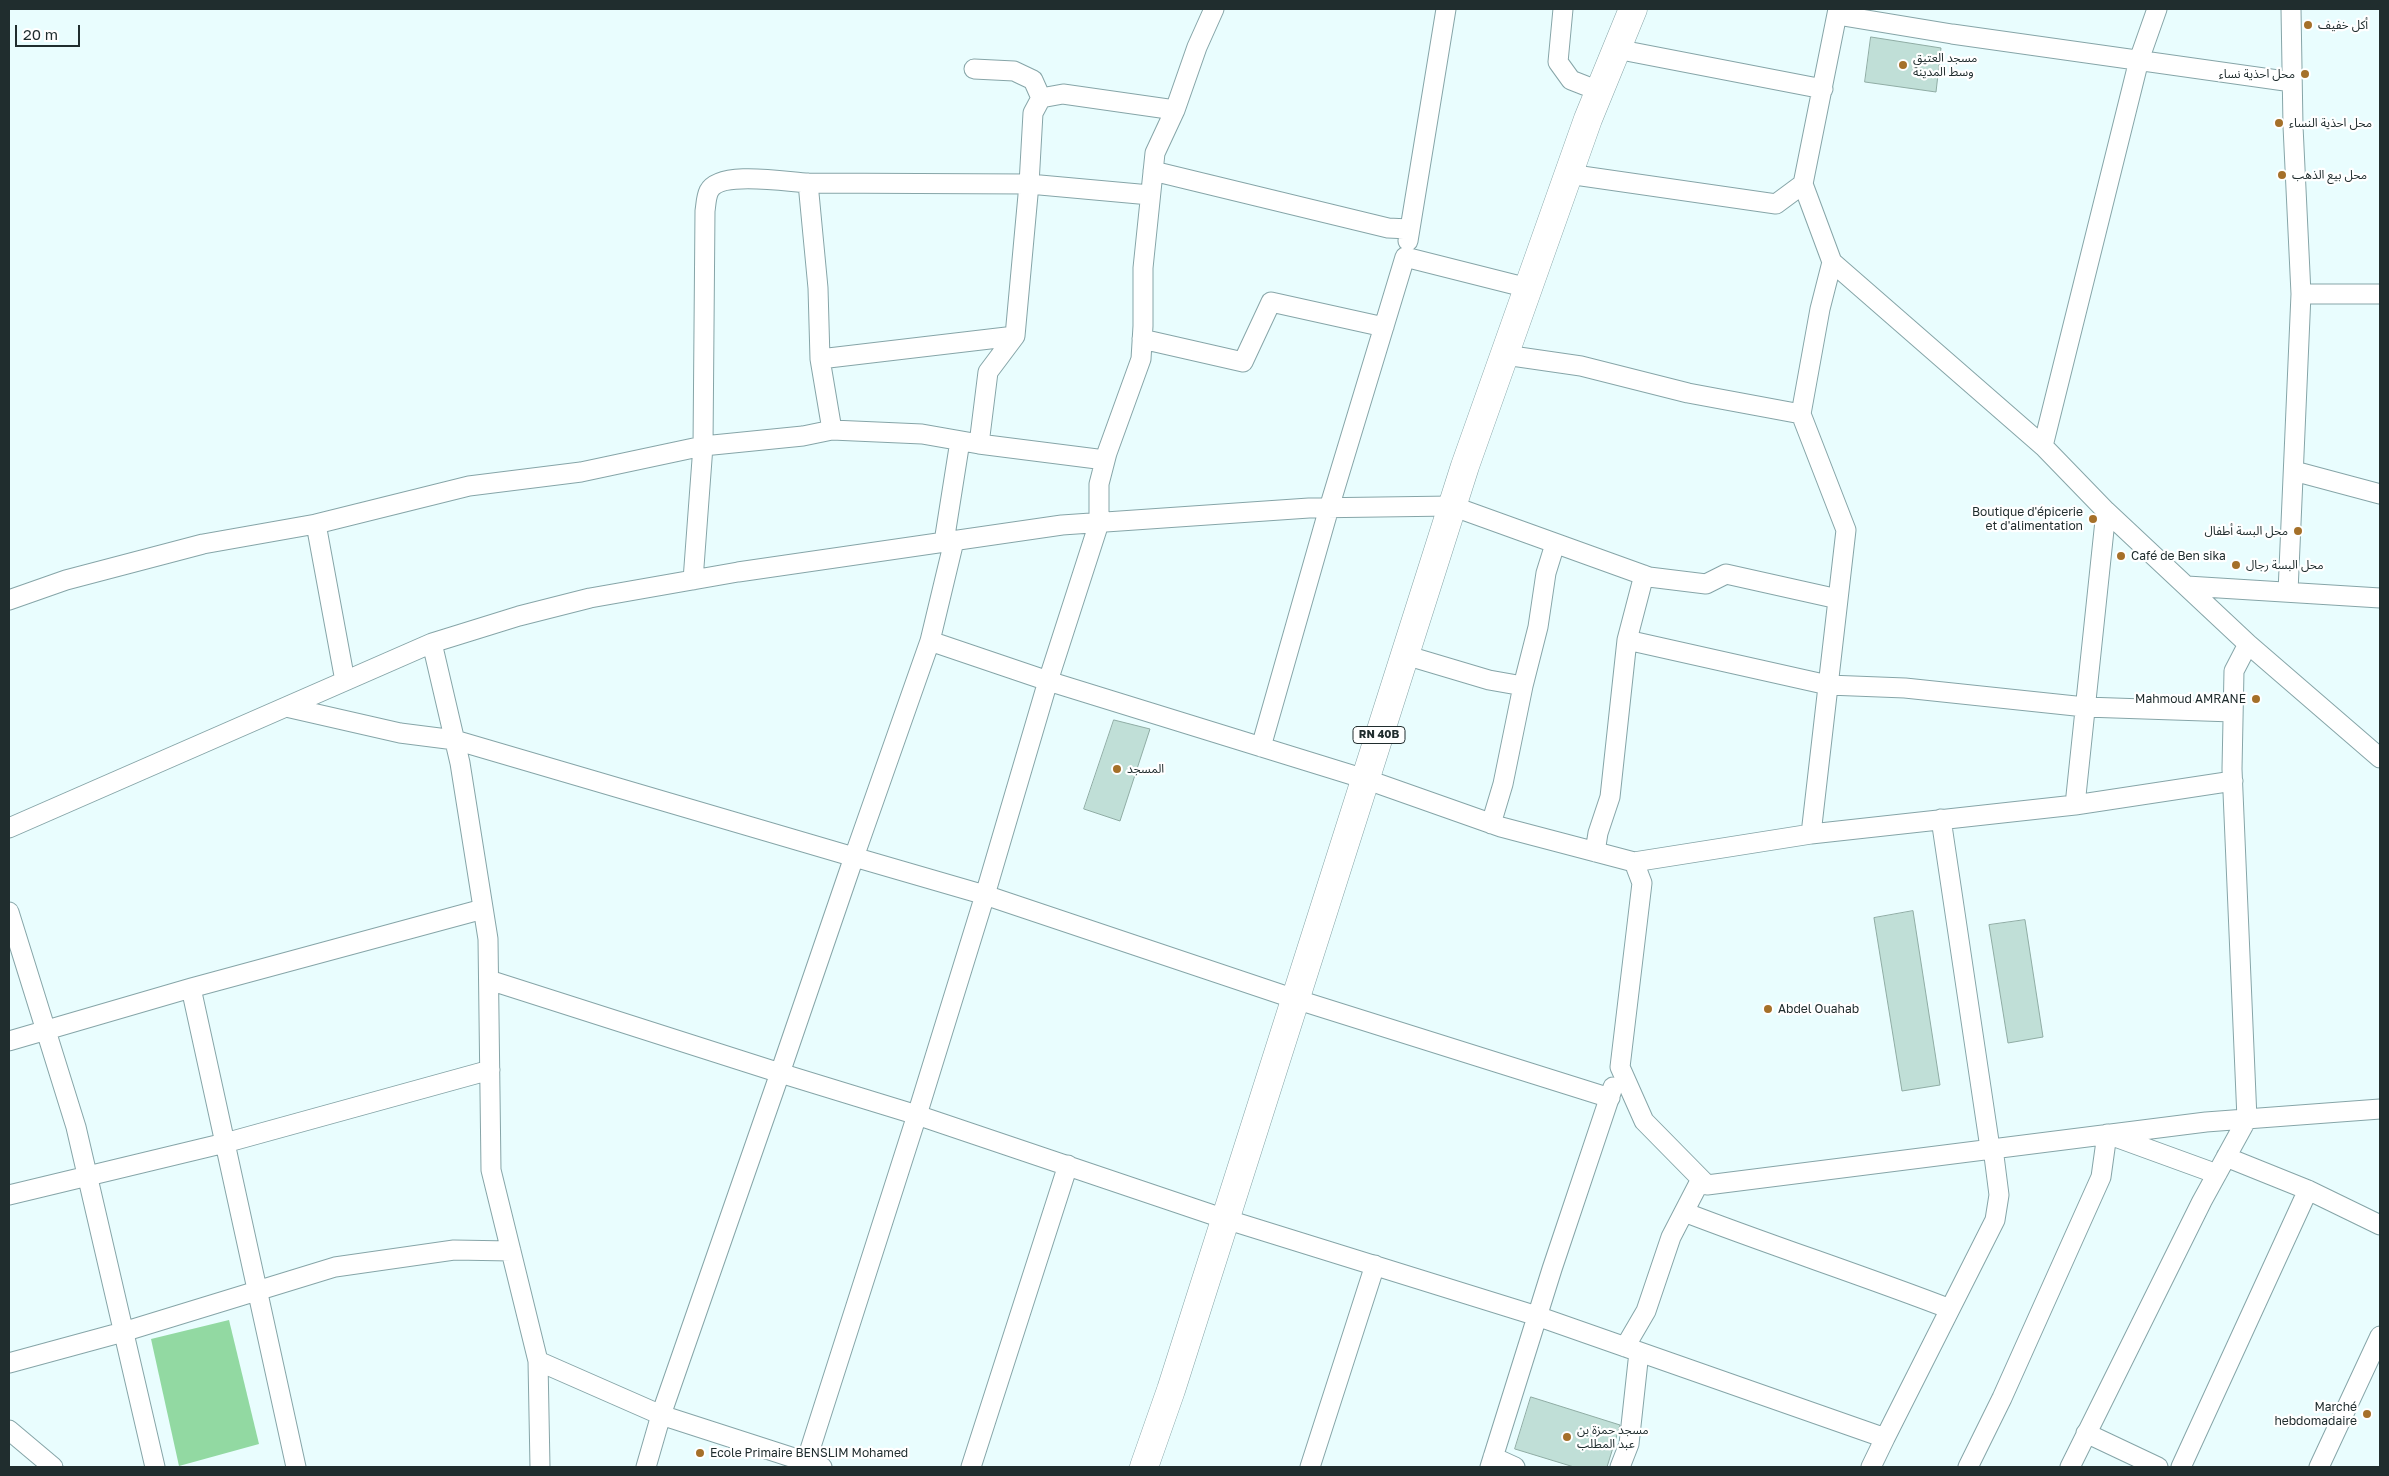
<!DOCTYPE html>
<meta charset="utf-8">
<style>
body{margin:0}
#map{position:relative;width:2389px;height:1476px;overflow:hidden;background:#e9fdfe;font-family:"Golos Text",sans-serif}
canvas{display:block}
.frame{position:absolute;inset:0;border:10px solid #202d2e;pointer-events:none}
.scale{position:absolute;left:15px;top:25px;width:65px;height:22px;box-sizing:border-box;border:2px solid #202d2e;border-top:0;padding-left:6px;font-size:15px;line-height:18px;white-space:nowrap;color:#202d2e;-webkit-text-stroke:4px #fff;paint-order:stroke}
</style>
<div id="map">
<canvas width="2389" height="1476"></canvas>
<div class="frame"></div>
<div class="scale">20 m</div>
</div>
<script>
const ctx = document.querySelector('canvas').getContext('2d');
ctx.lineJoin = 'round';
function fill(path, color) {
  ctx.fillStyle = color;
  ctx.fill(path, 'evenodd');
}
function trace(path, color, width, dash) {
  ctx.strokeStyle = color;
  ctx.lineWidth = width;
  ctx.lineCap = dash ? 'butt' : 'round';
  ctx.setLineDash(dash || []);
  ctx.stroke(path);
}
function drawText(font, color, halo, rows, align = 'center') {
  ctx.font = font + ' "Golos Text","Noto Sans Arabic",sans-serif';
  ctx.lineWidth = 4.5;
  ctx.setLineDash([]);
  ctx.textBaseline = 'middle';
  ctx.strokeStyle = halo;
  ctx.fillStyle = color;
  for (const [text, x, y, turn = 0] of rows) {
    ctx.save();
    ctx.translate(x, y);
    ctx.rotate((+turn || 0) * Math.PI / 180);
    ctx.textAlign = isNaN(turn) ? turn : align;
    if (halo) ctx.strokeText(text, 0, 0);
    ctx.fillText(text, 0, 0);
    ctx.restore();
  }
}
fill(new Path2D(`
 M229,1320L259,1444L179,1466L151,1339Z`), '#92d9a2');
const building = new Path2D(`
 M1871,37L1941,48L1936,92L1865,82Z
 M1114,720L1150,729L1120,821L1084,809Z
 M1913,911L1940,1085L1902,1091L1874,918Z
 M2025,920L2043,1037L2008,1043L1989,925Z
 M1531,1397L1620,1425L1607,1467H1574L1515,1449Z`);
fill(building, '#c0dfd7');
trace(building, '#8faca4', 1);
const street = new Path2D(`
 M1563,9L1558,62L1571,80L1599,91
 M1838,9L1803,184L1832,262L2043,446L2106,511L2248,644L2380,758
 M1837,15L1952,34L2292,82
 M1616,49L1823,89
 M974,69L1014,71L1033,80L1041,98
 M1153,171L1388,228L1409,229
 M1568,174L1776,204L1803,184
 M1408,241L1446,9
 M2301,294H2380
 M1142,339L1243,362L1271,302L1384,327
 M1505,355L1581,366L1688,393L1801,414L1820,309L1832,262
 M820,359L1015,336
 M1801,414L1846,530L1811,834
 M979,444L922,434L832,430L820,359L818,288L808,183L1029,184L1033,113L1041,98L1063,94L1175,110
 M2043,446L2139,60L2157,9
 M1105,460L979,444L988,372L1015,336L1029,184L1150,195
 M2294,471L2380,494
 M954,541L930,641L1048,681L1099,523V484L1107,453L1141,359L1143,326V268L1155,153L1175,110L1197,47L1214,9
 M944,542L960,441
 M1644,575L1627,640L1828,685L1905,688L2085,707L2233,712
 M693,580L703,446L803,436L832,430
 M2187,586L2380,598
 M2288,592L2301,294L2293,126L2291,9
 M9,600L66,580L203,544L316,524
 M432,643L460,763L488,939L491,1170L538,1361L540,1467
 M1405,655L1489,680L1523,686L1503,784L1491,824
 M345,681L316,524L469,486L581,472L703,446L705,211C706,205 706,197 709,191C720,170 787,182 808,183
 M1523,686L1538,627L1546,573L1555,544
 M286,707L400,733L455,740L854,857L780,1073L917,1115L985,895L854,857L930,641
 M1261,747L1329,508L1405,257L1528,288
 M2075,805L2106,511
 M1941,819L1990,1148
 M9,828L432,643L519,616L590,598L738,572L1062,525L1309,508L1452,506L1649,577L1706,584L1726,574L1838,599
 M1595,852L1598,833L1610,797L1627,640
 M1634,862L1811,834L2075,805L2233,781
 M9,912L76,1127L155,1467
 M489,980L780,1073L661,1415L538,1361
 M191,988L296,1467
 M9,1041L191,988L483,909
 M1610,1098L1295,999L985,895L1048,681L1365,779L1501,827L1634,862L1642,883L1620,1067L1644,1121L1707,1185L2206,1122L2380,1109
 M2226,1157L2308,1190L2380,1225
 M9,1195L225,1143L490,1070
 M1684,1212C1772,1246 1862,1275 1950,1309
 M1625,1347L1646,1311L1671,1237L1701,1179
 M9,1363L123,1332L335,1267L454,1250L511,1251
 M9,1430L53,1467
 M2086,1433L2158,1467
 M1885,1438L1995,1220L1999,1195L1993,1148
 M1493,1457L1515,1467
 M806,1462L917,1115L1225,1219L1537,1316L1885,1438L1871,1467
 M646,1467L661,1415L822,1467
 M971,1467L1068,1165
 M1310,1467L1375,1265
 M1490,1467L1552,1269L1613,1087
 M1620,1467L1629,1444L1639,1352
 M1968,1467L2002,1398L2101,1177L2107,1134L2217,1174
 M2070,1467L2202,1201L2247,1119L2232,769L2234,671L2248,644
 M2181,1467L2308,1190
 M2319,1467L2380,1336`);
const primary = new Path2D(`
 M1144,1467L1171,1390L1465,466L1588,119L1633,9`);
trace(street, '#86a5a8', 21);
trace(primary, '#86a5a8', 29);
trace(street, '#fff', 19);
trace(primary, '#fff', 28);
for (const [x, y, r, color] of [
 [2308,25,5,"#a57029"],
 [1903,65,5,"#a57029"],
 [2305,74,5,"#a57029"],
 [2279,123,5,"#a57029"],
 [2282,175,5,"#a57029"],
 [2093,519,5,"#a57029"],
 [2298,531,5,"#a57029"],
 [2121,556,5,"#a57029"],
 [2236,565,5,"#a57029"],
 [2256,699,5,"#a57029"],
 [1117,769,5,"#a57029"],
 [1768,1009,5,"#a57029"],
 [2367,1414,5,"#a57029"],
 [1567,1437,5,"#a57029"],
 [700,1453,5,"#a57029"]
]) {
  const dot = new Path2D();
  dot.arc(x, y, r, 0, 2 * Math.PI);
  ctx.fillStyle = color;
  ctx.fill(dot);
  trace(dot, '#fff', 2);
}
for (const [x, y, w] of [
 [1379,735,52]
]) {
  const box = new Path2D();
  box.roundRect(x - w / 2, y - 8.5, w, 17, 4);
  ctx.fillStyle = '#fff';
  ctx.fill(box);
  trace(box, '#202d2e', 1);
}
drawText('bold 11px', '#202d2e', null, [
 ["RN 40B",1379,735]
]);
drawText('12px', '#202d2e', '#fff', [
 ["أكل خفيف",2318,25],
 ["مسجد العتيق",1913,58],
 ["وسط المدينة",1913,72],
 ["محل احذية نساء",2295,74,"right"],
 ["محل احذية النساء",2289,123],
 ["محل بيع الذهب",2292,175],
 ["Boutique d'épicerie",2083,512,"right"],
 ["et d'alimentation",2083,526,"right"],
 ["محل البسة أطفال",2288,531,"right"],
 ["Café de Ben sika",2131,556],
 ["محل البسة رجال",2246,565],
 ["Mahmoud AMRANE",2246,699,"right"],
 ["المسجد",1127,769],
 ["Abdel Ouahab",1778,1009],
 ["Marché",2357,1407,"right"],
 ["hebdomadaire",2357,1421,"right"],
 ["مسجد حمزة بن",1577,1430],
 ["عبد المطلب",1577,1444],
 ["Ecole Primaire BENSLIM Mohamed",710,1453]
], 'left');
</script>
